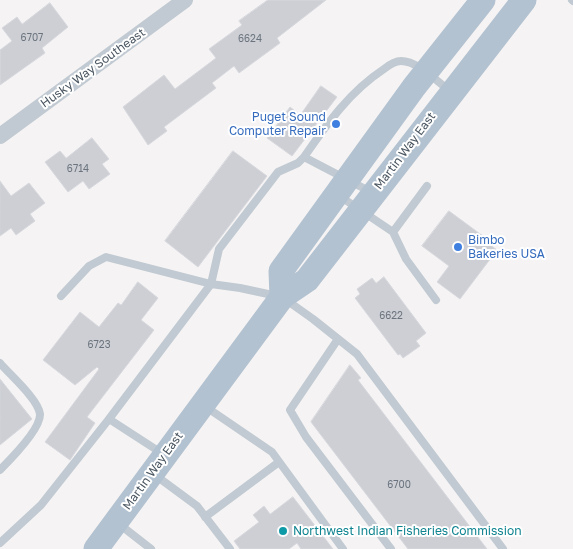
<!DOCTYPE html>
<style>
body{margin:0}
canvas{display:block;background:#f5f3f3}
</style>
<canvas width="573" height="549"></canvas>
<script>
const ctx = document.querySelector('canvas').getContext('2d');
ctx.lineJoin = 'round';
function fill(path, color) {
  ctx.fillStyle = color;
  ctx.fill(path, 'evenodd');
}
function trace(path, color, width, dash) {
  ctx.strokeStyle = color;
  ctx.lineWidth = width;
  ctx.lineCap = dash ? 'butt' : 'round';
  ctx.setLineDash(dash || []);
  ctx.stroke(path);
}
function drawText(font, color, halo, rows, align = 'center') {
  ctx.font = font + ' "Golos Text",sans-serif';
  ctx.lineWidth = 4;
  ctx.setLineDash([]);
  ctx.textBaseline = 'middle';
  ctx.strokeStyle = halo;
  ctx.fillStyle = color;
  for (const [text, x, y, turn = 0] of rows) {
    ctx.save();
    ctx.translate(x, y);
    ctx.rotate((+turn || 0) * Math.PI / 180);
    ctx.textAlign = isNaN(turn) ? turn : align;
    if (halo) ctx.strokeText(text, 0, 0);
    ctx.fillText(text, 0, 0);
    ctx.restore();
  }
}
const building = new Path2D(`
 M268,0H326L277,38L280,43L239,73L234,66L212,83L216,88L164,127L167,131L148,145L123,107L164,75L175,89L216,58L209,49L242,25L239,21Z
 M50,3L68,27L42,48L45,53L0,85V50L12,41L2,28L17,17L22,24Z
 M321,86L337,97L292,156L267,138L290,107L300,115Z
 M92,138L109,159L102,164L110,174L89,189L83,181L68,192L45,162L60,151L66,158Z
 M233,151L267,176L198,267L165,241Z
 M0,181L11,196L29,183L45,203L30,214L35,221L16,235L11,228L0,236Z
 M449,211L487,239L485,241L497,250L460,299L437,282L449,266L422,246Z
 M384,277L426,333L416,341L420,346L403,358L400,354L398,355L355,298L360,294L357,289L372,278L376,283Z
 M138,282L158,298L141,320L154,330L87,417L95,423L70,460L45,442L99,369L97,367L75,385L43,360L80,312L99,327L118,303L121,305Z
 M350,365L361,378L358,380L487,549H408L311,422Z
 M0,379L32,419L0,445Z
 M293,497L333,549H301L297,543L289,549H240L234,541L259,522L253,515L264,506L270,514Z`);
fill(building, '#cdcfd5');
trace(building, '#d7d9de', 1);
trace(new Path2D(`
 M572,0L573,1
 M304,157C327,124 349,92 384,69C389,65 395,61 401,61C418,61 436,81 450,91
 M338,195L393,232L406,259L436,300
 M393,232L427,186
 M61,296L89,266L106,257L211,284L240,288L282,297L313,319L357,354L503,549
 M338,339L290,410L306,437L391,549
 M0,363C10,375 38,399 40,414C41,429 10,460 0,470
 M206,407L272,452L343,549
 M109,419L211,284L219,249L278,172L298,163L304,157L371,192
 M155,475L197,506L230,549
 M205,517L279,462
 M119,524L151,549
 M0,543L41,505L109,419L163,454`), '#c1cad2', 8);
trace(new Path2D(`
 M0,136L185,0`), '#c1cad2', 16);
trace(new Path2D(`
 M282,297L281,271L414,87L483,0
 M96,549L282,297L307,280L524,0`), '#b3c2d1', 25);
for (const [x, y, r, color] of [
 [336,124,5,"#3f7fe0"],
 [458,247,5,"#3f7fe0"],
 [283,531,5,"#0f9aa8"]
]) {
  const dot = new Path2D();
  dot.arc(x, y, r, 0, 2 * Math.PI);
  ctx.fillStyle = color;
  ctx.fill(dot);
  trace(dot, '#fff', 2);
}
drawText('10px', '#6b747e', null, [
 ["6707",32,38],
 ["6624",250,39],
 ["6714",78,169],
 ["6622",391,316],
 ["6723",99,345],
 ["6700",399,485]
]);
drawText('12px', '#4a5661', '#fff', [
 ["Husky Way Southeast",93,68,-36],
 ["Martin Way East",405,151,-53],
 ["Martin Way East",153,471,-54]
]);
drawText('12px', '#366cbe', '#fff', [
 ["Puget Sound",326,117],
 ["Computer Repair",326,131],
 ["Bimbo",468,240,"left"],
 ["Bakeries USA",468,254,"left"]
], 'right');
drawText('12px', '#0d838f', '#fff', [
 ["Northwest Indian Fisheries Commission",293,531]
], 'left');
</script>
